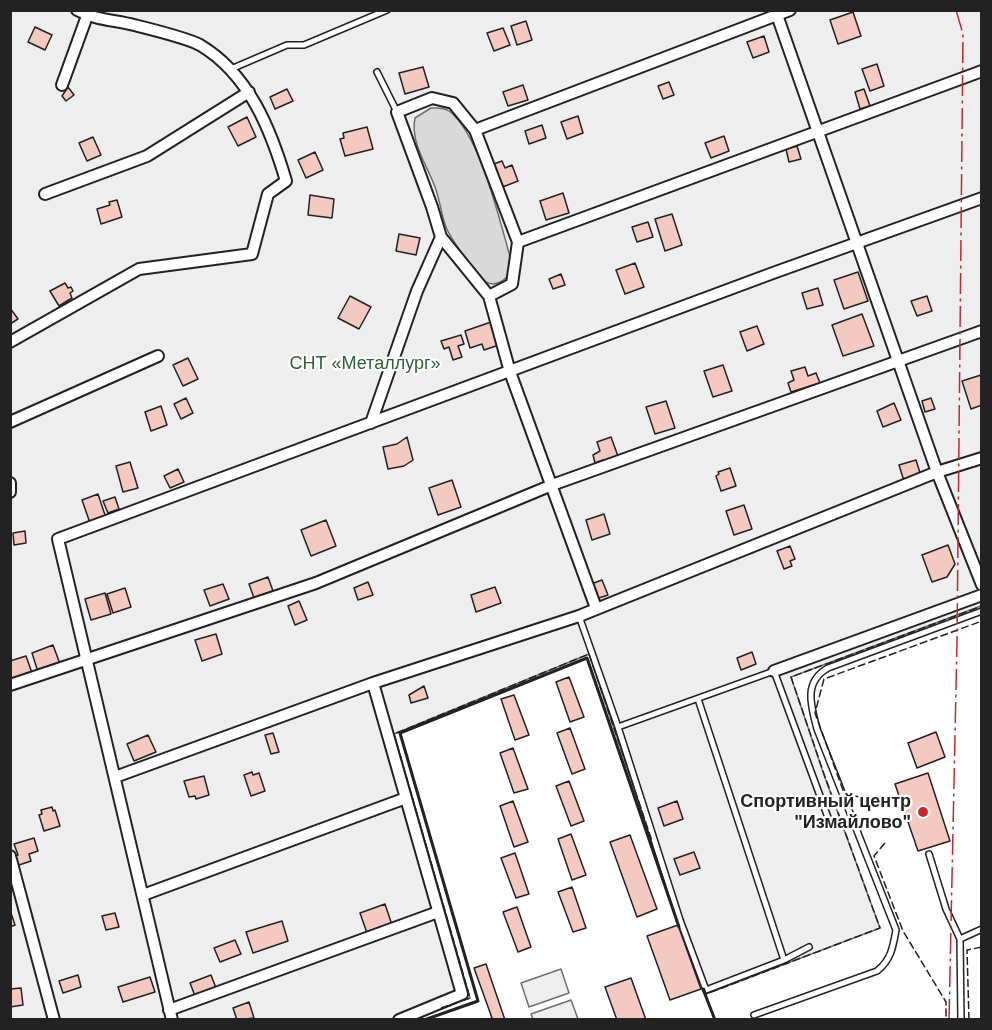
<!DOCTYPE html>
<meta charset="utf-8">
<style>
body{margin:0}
#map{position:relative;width:992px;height:1030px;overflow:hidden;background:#fff;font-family:Helvetica,sans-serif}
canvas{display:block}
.frame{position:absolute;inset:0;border:12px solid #222;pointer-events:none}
</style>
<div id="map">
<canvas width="992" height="1030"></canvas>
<div class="frame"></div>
</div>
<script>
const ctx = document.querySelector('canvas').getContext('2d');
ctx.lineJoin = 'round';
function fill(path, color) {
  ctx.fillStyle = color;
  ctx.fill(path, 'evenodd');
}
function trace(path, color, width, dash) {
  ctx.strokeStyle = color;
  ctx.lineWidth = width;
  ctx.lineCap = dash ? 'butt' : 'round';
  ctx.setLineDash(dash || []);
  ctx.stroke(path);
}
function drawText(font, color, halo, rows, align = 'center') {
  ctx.font = font + ' Helvetica,sans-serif';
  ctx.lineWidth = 4.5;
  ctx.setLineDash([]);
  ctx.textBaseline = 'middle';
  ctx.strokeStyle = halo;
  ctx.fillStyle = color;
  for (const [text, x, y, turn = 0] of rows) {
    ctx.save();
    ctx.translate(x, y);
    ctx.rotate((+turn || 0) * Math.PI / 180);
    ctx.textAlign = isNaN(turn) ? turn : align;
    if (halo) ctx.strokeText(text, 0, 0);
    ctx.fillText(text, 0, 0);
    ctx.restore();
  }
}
const green = new Path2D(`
 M10,11H981V606L791,677L824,775L880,928L706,994L679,923L589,654L394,734L470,998L406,1020L11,1019Z
 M561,969L569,993L529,1007L521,983Z
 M571,1000L578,1019H533L531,1014Z`);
fill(green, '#eee');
trace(green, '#6f6f6f', 1.5);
const water = new Path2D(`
 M431,108C438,108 443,107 449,111C480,134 500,222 511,260L512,271C491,300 475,274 463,255C457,246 450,237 446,227C441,214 440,200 435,187C427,165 410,142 415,118Z`);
fill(water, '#d9d9d9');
trace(water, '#6f6f6f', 1.5);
const building = new Path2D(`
 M853,12L861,36L838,44L830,20Z
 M526,21L532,40L517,45L511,26Z
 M35,27L52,35L45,50L28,42Z
 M503,28L510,45L494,51L487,33Z
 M764,36L769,52L753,58L747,42Z
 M877,64L884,86L870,91L862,69Z
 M423,67L429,87L405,94L399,73Z
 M669,82L674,95L663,99L658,86Z
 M523,85L528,100L508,106L503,92Z
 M68,87L74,95L66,101L62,96Z
 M287,89L293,101L275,109L270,97Z
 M864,89L870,106L860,109L855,92Z
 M578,116L583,133L567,139L561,122Z
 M247,117L256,137L238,146L228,127Z
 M542,125L546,138L529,144L525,131Z
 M367,127L373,149L345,156L340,139L344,138L343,133Z
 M724,136L729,151L711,158L705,143Z
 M93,137L101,155L87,161L79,143Z
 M797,146L801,159L789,162L786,149Z
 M315,152L323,170L306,178L298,160Z
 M502,161L505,168L512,165L518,181L500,188L491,165Z
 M563,193L569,213L546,220L540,201Z
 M310,195L334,199L332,218L308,215Z
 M117,200L122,217L101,224L97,209L110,205L109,202Z
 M672,214L682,245L665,251L655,219Z
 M648,222L653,237L637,242L632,227Z
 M399,234L420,238L416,255L396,251Z
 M635,263L644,287L625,294L616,270Z
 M858,272L868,301L844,309L834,280Z
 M561,274L565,285L553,289L549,279Z
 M65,283L68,288L71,287L73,291L70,293L72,298L59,306L50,291Z
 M818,288L823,305L807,309L802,293Z
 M350,296L371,307L359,329L338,318Z
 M927,296L932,311L917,316L911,301Z
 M10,308L18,319L10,324Z
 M862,314L874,346L843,356L832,325Z
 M491,322L499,345L484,350L482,344L470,348L465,331Z
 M757,326L764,344L747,351L740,332Z
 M461,335L464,344L458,346L462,357L453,360L449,347L444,349L441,341Z
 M188,358L198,379L183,386L173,365Z
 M723,365L732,391L713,397L704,371Z
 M805,367L808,376L816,373L820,383L791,392L788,383L794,380L791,371Z
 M981,375L982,405L971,409L962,381Z
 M186,398L193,413L181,419L174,404Z
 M931,398L935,409L925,412L922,401Z
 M666,401L675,428L655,434L646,407Z
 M894,403L901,420L883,427L877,411Z
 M161,406L167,425L151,431L145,412Z
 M407,437L413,460L404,466L388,469L383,447L397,444Z
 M611,437L619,459L604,463L603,460L595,463L593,455L600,451L597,442Z
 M916,460L921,476L904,481L899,465Z
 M130,462L138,488L123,492L116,466Z
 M730,468L736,486L721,491L716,476L719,474L718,472Z
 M178,469L184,482L170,488L164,476Z
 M452,480L461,507L438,515L429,488Z
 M98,494L106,518L90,523L82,500Z
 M115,497L119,509L108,513L103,501Z
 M744,505L752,529L734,535L726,511Z
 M604,514L610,534L592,540L586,520Z
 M326,520L336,546L311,556L301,530Z
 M25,531L26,543L14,545L13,533Z
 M948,545L955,564L947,577L932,582L922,555Z
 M790,546L795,559L790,561L792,566L784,569L777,551Z
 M268,577L273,591L254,598L249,584Z
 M602,580L608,595L596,599L591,584Z
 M368,582L373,595L358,600L354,588Z
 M223,584L229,599L210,606L204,590Z
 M495,587L501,603L476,612L471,595Z
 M125,588L131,607L113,613L107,594Z
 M105,593L111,614L91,620L85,599Z
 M299,601L307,620L295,625L288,606Z
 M216,634L222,654L202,661L195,640Z
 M53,645L60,664L38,672L32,653Z
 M752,652L756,664L741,670L737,658Z
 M26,656L32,673L10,682V661Z
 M569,677L584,717L570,722L556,682Z
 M424,686L428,698L411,703L409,695Z
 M514,695L529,735L515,740L501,699Z
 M570,728L585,769L572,774L557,733Z
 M936,732L945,757L917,768L908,743Z
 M273,733L279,752L271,754L265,735Z
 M148,735L156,752L134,761L127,744Z
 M513,748L528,789L514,793L500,753Z
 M252,772L253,775L259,773L265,791L251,796L244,775Z
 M928,773L950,841L918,851L895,784Z
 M204,776L209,795L196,799L195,796L189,797L184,781Z
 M569,781L584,821L571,826L556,786Z
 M513,801L528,842L514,847L500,806Z
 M677,801L683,819L664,826L658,808Z
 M52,807L53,811L55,810L60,826L44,831L39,815L42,814L41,810Z
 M571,834L586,875L572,880L558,839Z
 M630,835L657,909L637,917L610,842Z
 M34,838L38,851L29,854L31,861L16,866L13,857L18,855L14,844Z
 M694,852L700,868L680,875L674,859Z
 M515,853L529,894L516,898L501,858Z
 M572,887L586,928L573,932L558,892Z
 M385,904L392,925L367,933L360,913Z
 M517,907L531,947L518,952L503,912Z
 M10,910L15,925L10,927Z
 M115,913L119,927L106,930L102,916Z
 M282,921L288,941L253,953L246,932Z
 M678,925L701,989L670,1000L647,936Z
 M235,940L241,954L220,962L214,948Z
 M486,964L505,1020H487L492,1018L474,968Z
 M78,975L81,987L63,993L59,981Z
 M211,975L216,988L195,996L190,983Z
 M150,977L155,992L123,1002L118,987Z
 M631,978L646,1020H617L605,987Z
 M21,988L23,1005L10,1007V989Z
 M249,1002L254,1018L237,1020L233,1008Z`);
fill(building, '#f3c9c0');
trace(building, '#222', 1.5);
const lane = new Path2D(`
 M231,69L287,45H304L387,10
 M377,72L397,112
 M579,616L618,727L680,920L706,990L784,960L809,947
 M698,699L784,960
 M618,727L774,671L830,823
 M929,854L946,909L960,939
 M754,1015L877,971C891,960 893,947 896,930L817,729C811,706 803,682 828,668L982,611
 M961,1020L960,939L982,929`);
const street = new Path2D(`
 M777,15L937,472L982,585
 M62,85L87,16
 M475,130L790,10
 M45,194L147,156L249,92
 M518,242L982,71
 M489,296L441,237L432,207L397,112L432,98L453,103L475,130L518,242L512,284L489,296L510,372L596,608
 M10,342L139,269L252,254L268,194L286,181C271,130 249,74 200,45C187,38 150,29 134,25C115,20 95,20 77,10
 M10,422L158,356
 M371,423L417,291L441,237
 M10,483V492
 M774,671L982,595
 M373,683L462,994L399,1020
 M10,685L316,583L552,485L982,331
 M115,777L373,683L579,616L937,472L982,458
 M10,856L54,1020
 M143,895L406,798
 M169,1010L438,912
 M172,1020L58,539L773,273L982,198`);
trace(lane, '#222', 8);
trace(street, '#222', 14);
trace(lane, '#fff', 5);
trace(street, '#fff', 10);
trace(new Path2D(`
 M863,798L844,793L815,713L824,679L982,621
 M885,843L874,856L903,931L946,1002V1020
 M704,988L706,994L880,928L824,774L791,677L982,606
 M441,1008L470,998L394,734L589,654L652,841
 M969,1020L967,950L982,947`), '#222', 1.5, [8, 3]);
trace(new Path2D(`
 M703,989L715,1020
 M424,1020L478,1001L400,733L587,658L679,927`), '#222', 3);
trace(new Path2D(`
 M949,1020L957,641L963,34L956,10`), '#c62828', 1.5, [21, 4.5, 3, 4.5]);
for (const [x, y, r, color] of [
 [923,812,6,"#c62828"]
]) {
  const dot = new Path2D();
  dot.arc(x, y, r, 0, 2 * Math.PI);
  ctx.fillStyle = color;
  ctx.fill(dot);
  trace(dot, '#fff', 2);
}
drawText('18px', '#2f5e38', '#fff', [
 ["СНТ «Металлург»",365,364]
]);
drawText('bold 18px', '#222', '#fff', [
 ["Спортивный центр",911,802],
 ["\"Измайлово\"",911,823]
], 'right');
</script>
